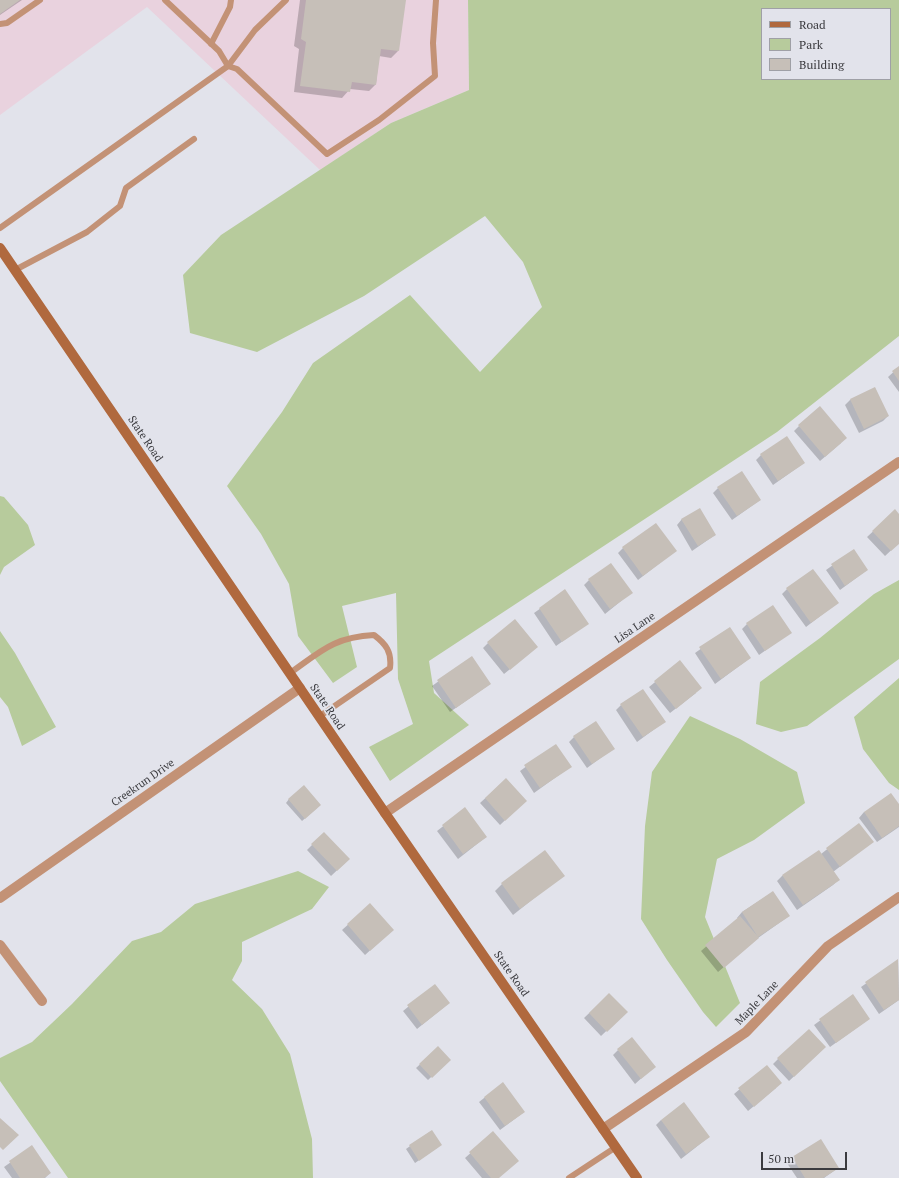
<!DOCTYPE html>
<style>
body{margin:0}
#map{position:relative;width:899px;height:1178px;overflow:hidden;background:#e2e3eb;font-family:"PT Serif",serif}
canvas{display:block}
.legend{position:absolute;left:761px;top:8px;width:130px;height:72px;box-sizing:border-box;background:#e2e3eb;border:1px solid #9fa0a6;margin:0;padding:5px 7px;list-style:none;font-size:12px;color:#3b3b3f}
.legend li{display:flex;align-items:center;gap:8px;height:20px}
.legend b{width:20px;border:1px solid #9fa0a6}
.scale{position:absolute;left:761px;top:1152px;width:86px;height:18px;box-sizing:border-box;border:2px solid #3b3b3f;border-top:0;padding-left:5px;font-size:12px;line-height:14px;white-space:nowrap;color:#3b3b3f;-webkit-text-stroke:3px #e2e3eb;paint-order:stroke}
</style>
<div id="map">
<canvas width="899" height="1178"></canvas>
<ul class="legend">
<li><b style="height:5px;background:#b0693e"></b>Road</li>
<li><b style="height:11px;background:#b7cb9c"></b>Park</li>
<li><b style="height:11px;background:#c6bfb8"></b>Building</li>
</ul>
<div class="scale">50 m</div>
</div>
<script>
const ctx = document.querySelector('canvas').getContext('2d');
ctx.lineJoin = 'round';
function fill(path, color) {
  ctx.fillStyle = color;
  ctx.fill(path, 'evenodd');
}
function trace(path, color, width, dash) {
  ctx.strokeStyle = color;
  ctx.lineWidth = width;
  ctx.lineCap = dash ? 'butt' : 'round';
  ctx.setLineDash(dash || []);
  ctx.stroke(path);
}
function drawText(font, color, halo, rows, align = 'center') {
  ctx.font = font + ' "PT Serif",serif';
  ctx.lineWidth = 3.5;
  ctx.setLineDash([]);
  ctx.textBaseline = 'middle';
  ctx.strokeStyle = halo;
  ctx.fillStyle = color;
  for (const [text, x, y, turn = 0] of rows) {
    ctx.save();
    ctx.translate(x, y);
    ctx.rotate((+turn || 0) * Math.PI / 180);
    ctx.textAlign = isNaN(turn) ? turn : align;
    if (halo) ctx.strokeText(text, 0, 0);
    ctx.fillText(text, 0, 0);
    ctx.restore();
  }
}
fill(new Path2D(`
 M0,0H468L469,90L391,123L320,170L147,7L0,115Z`), '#e9d2de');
fill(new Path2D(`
 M468,0H899V336L777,432L429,661L434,693L469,725L390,781L369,747L413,724L398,679L396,593L342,606L357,667L333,683L298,636L289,584L261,534L227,486L282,412L313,363L410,295L480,372L542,307L523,262L485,216L364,296L257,352L190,333L183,275L221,235L391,123L469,90ZM762,9H890V79H762Z
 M0,496L4,497L28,525L35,545L4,567L0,575Z
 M899,580V659L807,726L781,732L756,724L760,682L820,638L874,594Z
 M0,631L15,653L56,727L22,746L8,707L0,697Z
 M899,678V790L889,783L863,749L854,717Z
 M690,716L740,739L797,772L805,803L754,840L717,859L705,917L740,1003L716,1027L703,1012L667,960L641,919L645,826L652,772Z
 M298,871L329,887L312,909L242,942V961L232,980L262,1009L290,1054L312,1139L313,1178H68L0,1081V1058L32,1042L72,1004L132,941L161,932L195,904Z`), '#b7cb9c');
fill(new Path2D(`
 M0,0H22L0,15Z
 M300,0H405L398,51L391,58L379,56L376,84L369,91L350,89L342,98L294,92L299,49L294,46Z
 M899,367V392L888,377Z
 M875,388L888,416L883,421L859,433L845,405L850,400Z
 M799,426L841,443L820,461L794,431Z
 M761,455L804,463L773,485L756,460Z
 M718,488L760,500L732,520L713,493Z
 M895,511L899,515V543L885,556L867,537Z
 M682,519L715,535L692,551L677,525Z
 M623,548L675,551L638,580L618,553Z
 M854,550L867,570L840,590L826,570Z
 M589,580L626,597L605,614L584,585Z
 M787,589L837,603L806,627L782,594Z
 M565,591L587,624L556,646L534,613Z
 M747,624L790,633L759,655L742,629Z
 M730,628L750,658L715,684L695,653Z
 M488,643L531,652L504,674L483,648Z
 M472,657L490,684L450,712L432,686Z
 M680,662L696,693L670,713L649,687Z
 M621,705L664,722L637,742L616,710Z
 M574,737L614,748L587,768L569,742Z
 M556,745L570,767L534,793L520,771Z
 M506,779L520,806L500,825L480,803Z
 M289,799L317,808L302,821L286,803Z
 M899,805V827L877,842L859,818L864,812Z
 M465,809L486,837L458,859L437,831Z
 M859,824L872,842L833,872L838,880L833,885L797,910L777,881L782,876L821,854Z
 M324,833L349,859L331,876L307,850Z
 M563,875L513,915L495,891L502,884Z
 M773,892L789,916L758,938L718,972L701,951L738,919L737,918L742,912Z
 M370,905L387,935L365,955L342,930Z
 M898,961L899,1000L879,1014L861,987Z
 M435,985L449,1003L417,1029L403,1011Z
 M609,994L626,1012L601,1036L584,1018Z
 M853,996L869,1019L830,1047L814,1025Z
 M438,1048L449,1060L428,1080L416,1068Z
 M618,1050L654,1067L635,1084L613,1055Z
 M820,1052L789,1081L773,1064L778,1059Z
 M767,1066L776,1088L748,1111L734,1094Z
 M503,1083L524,1112L500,1130L479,1102Z
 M661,1120L709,1137L681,1159L656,1125Z
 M431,1131L437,1148L415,1163L406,1149Z
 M493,1133L498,1178H482L465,1158Z
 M32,1147L50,1173L45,1178H12L4,1167Z
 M793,1158L838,1168L824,1178H797L787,1163Z`), '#0003');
fill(new Path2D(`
 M0,0H20L0,14Z
 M306,0H406L399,51L381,49L376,85L352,82L350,92L300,86L306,42L301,39Z
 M899,366V381L892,371Z
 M875,387L889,416L864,429L850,399Z
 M820,406L847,438L825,457L798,425Z
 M787,436L805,463L778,481L760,454Z
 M742,471L761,500L737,516L717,487Z
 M700,508L716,535L698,546L681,519Z
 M895,509L899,514V544L891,551L872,531Z
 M656,523L677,551L643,576L622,547Z
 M854,549L868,570L845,586L831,564Z
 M611,563L633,593L610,609L588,579Z
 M813,569L839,603L811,623L786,588Z
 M565,589L589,624L562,642L539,608Z
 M773,605L792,633L765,651L746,623Z
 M515,619L538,647L510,670L487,642Z
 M730,627L751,658L721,679L699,647Z
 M472,656L491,684L456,708L437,680Z
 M680,660L702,688L676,709L654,681Z
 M643,689L666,722L643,737L620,704Z
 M596,721L615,749L592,764L573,736Z
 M556,744L572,767L540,788L524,765Z
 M506,778L527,801L505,821L485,798Z
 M304,785L321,805L305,819L288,799Z
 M891,793L899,804V826L882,838L864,812Z
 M465,807L487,837L463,854L442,825Z
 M859,823L874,842L840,867L826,848Z
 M324,832L350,859L337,871L311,844Z
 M545,850L565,876L520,909L501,883Z
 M819,850L840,880L803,905L782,875Z
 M773,891L790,916L758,937L742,912Z
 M370,903L394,930L370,951L347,924Z
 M740,916L759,938L724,968L705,945Z
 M898,959L899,1000L884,1010L865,982Z
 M435,984L450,1003L422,1025L407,1005Z
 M609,993L628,1012L607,1032L589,1013Z
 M853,994L870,1019L836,1043L819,1019Z
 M809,1029L826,1047L794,1077L777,1058Z
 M632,1037L656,1067L641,1079L617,1049Z
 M438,1046L451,1060L432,1078L419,1064Z
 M767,1065L782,1083L754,1107L738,1088Z
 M503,1082L525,1112L505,1126L484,1097Z
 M684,1102L710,1137L686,1154L661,1120Z
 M0,1118L19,1135L3,1150L0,1147Z
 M432,1130L442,1145L419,1161L409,1145Z
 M493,1131L519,1161L499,1178H491L469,1152Z
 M821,1139L839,1168L823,1178H805L792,1157Z
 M32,1145L51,1173L44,1178H20L9,1161Z`), '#c6bfb8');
trace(new Path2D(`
 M165,0L219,51L228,66L255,30L286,0
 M0,24L7,23L40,0
 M211,44L230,7L231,0
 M0,228L228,66L237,69L327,154L379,120L435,76L433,43L436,0
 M15,270L87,232L120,206L126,188L194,139
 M290,673C321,651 334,637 374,635C386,644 392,652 390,668L320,716
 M569,1178L616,1147`), '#c39276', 6);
trace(new Path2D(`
 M385,813L899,462
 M0,898L300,688
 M0,945L42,1001
 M603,1129L746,1032L828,946L899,897`), '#c39276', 10);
trace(new Path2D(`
 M0,248L385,813L637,1178`), '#b0693e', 10);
drawText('11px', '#3b3b3f', '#e2e3eb', [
 ["State Road",145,439,56],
 ["Lisa Lane",635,628,-34],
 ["State Road",327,707,56],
 ["Creekrun Drive",143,783,-35],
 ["State Road",511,974,55],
 ["Maple Lane",757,1003,-46]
]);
</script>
